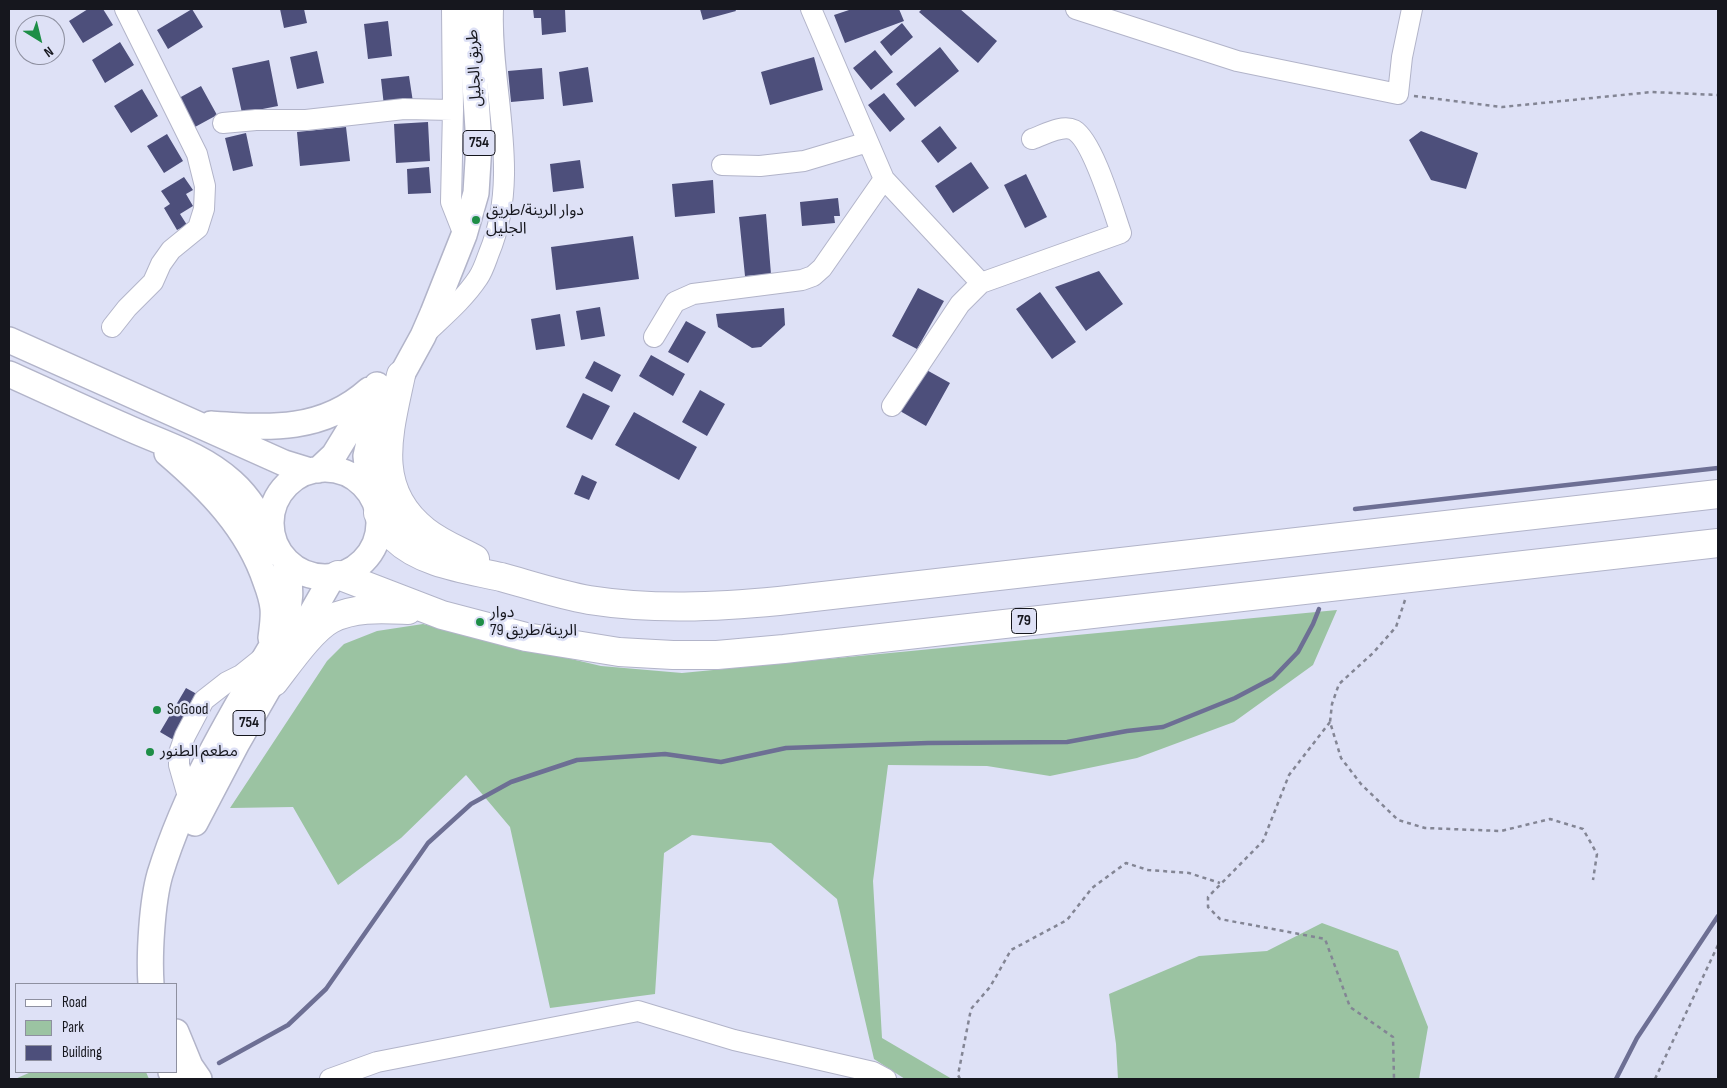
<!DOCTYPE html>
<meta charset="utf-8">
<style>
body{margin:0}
#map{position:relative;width:1727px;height:1088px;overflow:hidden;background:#dee1f6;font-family:"Sofia Sans Condensed",sans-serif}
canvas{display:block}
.frame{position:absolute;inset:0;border:10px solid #16171e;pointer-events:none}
.legend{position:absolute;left:15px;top:983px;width:162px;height:90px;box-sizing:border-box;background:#dee1f6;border:1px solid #8e90a0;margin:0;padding:6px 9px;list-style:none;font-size:15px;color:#16171e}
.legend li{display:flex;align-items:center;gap:10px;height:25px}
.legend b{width:25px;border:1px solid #8e90a0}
.north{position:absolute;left:15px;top:15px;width:50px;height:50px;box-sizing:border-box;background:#dee1f6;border:1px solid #8e90a0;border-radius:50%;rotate:144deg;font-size:14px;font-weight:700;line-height:20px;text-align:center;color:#16171e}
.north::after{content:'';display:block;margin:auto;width:18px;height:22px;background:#1e8e47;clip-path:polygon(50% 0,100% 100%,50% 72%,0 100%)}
</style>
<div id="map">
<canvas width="1727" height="1088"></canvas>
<div class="frame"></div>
<ul class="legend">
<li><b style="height:6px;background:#fff"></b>Road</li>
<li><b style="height:14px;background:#9bc3a2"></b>Park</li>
<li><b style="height:14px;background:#4d4f7b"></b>Building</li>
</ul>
<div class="north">N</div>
</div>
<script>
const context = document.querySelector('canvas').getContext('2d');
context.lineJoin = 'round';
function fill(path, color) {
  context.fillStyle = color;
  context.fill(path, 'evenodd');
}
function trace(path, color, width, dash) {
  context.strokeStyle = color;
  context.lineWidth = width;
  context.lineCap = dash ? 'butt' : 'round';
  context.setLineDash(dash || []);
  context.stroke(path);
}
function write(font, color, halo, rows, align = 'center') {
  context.font = font + ' "Sofia Sans Condensed","Noto Sans Arabic",sans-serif';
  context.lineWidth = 5;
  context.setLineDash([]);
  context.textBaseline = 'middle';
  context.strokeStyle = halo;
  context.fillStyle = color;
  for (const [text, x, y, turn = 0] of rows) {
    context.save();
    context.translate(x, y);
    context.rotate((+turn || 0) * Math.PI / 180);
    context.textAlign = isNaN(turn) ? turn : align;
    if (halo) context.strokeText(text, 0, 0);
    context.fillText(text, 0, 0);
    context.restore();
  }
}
fill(new Path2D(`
 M1337,610L1313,665L1234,722L1137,758L1050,776L987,766L888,765L873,881L882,1038L952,1079H905L874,1059L837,899L771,843L692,835L664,853L655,994L550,1008L510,827L466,775L401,838L338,885L293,807L230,808L327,661L344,644L377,631L423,624L601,666L682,673Z
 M1322,923L1398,951L1428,1027L1419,1079H1118L1116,1044L1109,994L1199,956L1267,951Z
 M31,1072H146L149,1079H15Z`), '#9bc3a2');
trace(new Path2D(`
 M1355,509L1718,468
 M219,1063L288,1025L326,989L428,843L471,804L511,782L577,760L665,754L721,762L786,748L928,743L1067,742L1127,731L1163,727L1235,698L1273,678L1298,652L1313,624L1319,609
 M1616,1079L1637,1038L1718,916`), '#6d6f94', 4.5);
fill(new Path2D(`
 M88,9H103L113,25L83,43L69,21Z
 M192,9L203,27L168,49L157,30Z
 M280,9H304L307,23L284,28Z
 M533,9H565L566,32L542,35L541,18H534Z
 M700,9H735L736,11L703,20Z
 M852,9H899L904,21L845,43L834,15Z
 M922,9H960L997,41L978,63L919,12Z
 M388,21L392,56L368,59L364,24Z
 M902,23L913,37L891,56L880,42Z
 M120,42L134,65L105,83L92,60Z
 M940,47L959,71L915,107L896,84Z
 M875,50L893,72L871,90L853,68Z
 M317,51L324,83L297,89L290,57Z
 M814,57L823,90L770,105L761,72Z
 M269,60L278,106L242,113L232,68Z
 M588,67L593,102L563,106L559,72Z
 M542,68L544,99L511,102L508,71Z
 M409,76L413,102L384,106L381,79Z
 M201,86L217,115L195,127L179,98Z
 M142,89L158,116L131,133L114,106Z
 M884,93L905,119L890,132L868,105Z
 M428,122L430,161L396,163L394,124Z
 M940,126L957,148L938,163L921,141Z
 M346,127L350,161L300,166L297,132Z
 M1421,131L1478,153L1466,189L1431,180L1409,140Z
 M246,133L253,166L233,171L225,138Z
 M167,134L183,161L164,173L147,146Z
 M580,160L584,188L553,192L550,164Z
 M971,162L989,188L953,213L935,186Z
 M429,167L431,193L408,194L407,169Z
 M1026,174L1047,217L1025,228L1004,185Z
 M184,177L193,190L186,194L193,206L180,214L187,225L177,230L164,208L170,204L161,191Z
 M713,180L715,213L675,217L672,184Z
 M838,198L840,216H834L835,223L802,226L800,202Z
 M766,214L771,274L745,276L739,217Z
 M633,236L639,279L556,290L551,247Z
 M1099,271L1123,304L1086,331L1055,287Z
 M918,288L944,301L917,349L892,336Z
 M1040,292L1076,342L1052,359L1016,309Z
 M600,307L605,336L581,340L576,311Z
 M784,308L785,325L761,347L752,348L718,327L716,314Z
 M560,314L565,346L536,350L531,319Z
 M686,321L706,332L688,363L668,352Z
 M651,355L685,374L673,396L639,376Z
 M594,361L621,375L612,392L585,378Z
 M923,368L950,383L926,426L900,411Z
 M700,390L725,404L707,436L682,422Z
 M583,393L610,406L592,440L566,427Z
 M634,412L697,447L679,480L615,445Z
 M582,475L597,482L589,500L574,494Z
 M186,688L204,698L177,742L160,732Z`), '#4d4f7b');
const minor = new Path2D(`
 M452,9L453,110L451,202L464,235
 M811,9L884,179L981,283
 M1076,9L1237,61L1398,94L1402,57L1412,9
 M223,123L256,120H306L404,109L453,110
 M722,165L760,166L804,161L868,142
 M112,327L127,308L153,282L161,264L171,250L198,228L204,209L205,186L197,154L125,9
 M426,333C445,315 464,299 478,278C483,271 486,261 489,253C522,174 490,90 493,9
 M654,337L675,302L693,294L802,280L813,276L822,268L884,179
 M892,406L960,304L981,283L1121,233C1113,210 1093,141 1074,130C1062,124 1044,135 1032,139
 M189,800L179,765V753L185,736L204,700L227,682L241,675L261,659
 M330,1079L377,1062L638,1011L734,1040L873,1072L886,1079`);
const major = new Path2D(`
 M9,340L284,463L310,471
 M9,374C47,391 85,409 124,426C161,443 201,454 232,482C250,498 260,517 271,538
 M211,424C270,428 322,432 369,390
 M167,453C209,489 248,528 266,582C269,590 272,599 273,608C274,618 272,629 271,638
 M271 523a54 54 0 1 1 108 0a54 54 0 1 1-108 0Z
 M318,470L334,455L377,385
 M370,493L366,456L372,429L423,336L433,313L464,235L476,193L479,144L472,39L473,9
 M195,823L237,743L333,576
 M151,984C149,955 152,902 160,874C187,787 234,710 280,632C292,603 292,590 285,560
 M176,1032L190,1066L199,1079
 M171,1072L175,1079`);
const highway = new Path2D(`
 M401,375C389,432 371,489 425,531C440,543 458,550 475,559
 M378,513C383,521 388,531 395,538C422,564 466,569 501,577C530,585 560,595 589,600C653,610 716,607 779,601L1718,494
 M338,575L442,615L526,637L619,652L673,655H717L784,649L1718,543
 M274,682C288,664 312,629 331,619C355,607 382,609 408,610`);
trace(minor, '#b2b4c9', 22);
trace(major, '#b2b4c9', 28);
trace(highway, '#b2b4c9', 30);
trace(new Path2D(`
 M1414,96L1502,107L1652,92L1718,95
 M1405,600L1396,627L1373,653L1339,684L1332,704L1330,722L1341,758L1361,784L1398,820L1425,828L1501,831L1550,819L1583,829L1597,854L1593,880
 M1330,722L1289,775L1263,841L1208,897V907L1220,919L1325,939L1350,1007L1393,1037L1394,1079
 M960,1079L958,1075L971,1009L990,987L1011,950L1067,920L1092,888L1126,863L1148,870L1189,873L1220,883
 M1655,1079L1718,945`), '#838594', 2.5, [4, 4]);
trace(minor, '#fff', 20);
trace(major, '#fff', 25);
trace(highway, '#fff', 28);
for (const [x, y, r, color] of [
 [476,220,5,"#1e8e47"],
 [480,622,5,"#1e8e47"],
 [157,710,5,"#1e8e47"],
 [150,752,5,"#1e8e47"]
]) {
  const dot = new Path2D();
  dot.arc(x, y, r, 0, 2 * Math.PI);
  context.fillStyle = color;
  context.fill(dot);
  trace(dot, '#dee1f6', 2);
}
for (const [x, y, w] of [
 [479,143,32],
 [1024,621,25],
 [249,723,32]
]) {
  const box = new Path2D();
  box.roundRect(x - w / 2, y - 12.5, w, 25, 4);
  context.fillStyle = '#dee1f6';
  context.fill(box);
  trace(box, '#16171e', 1);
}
write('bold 15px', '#16171e', null, [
 ["754",479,143],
 ["79",1024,621],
 ["754",249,723]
]);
write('16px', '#16171e', '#dee1f6', [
 ["طريق الجليل",475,68,-93]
]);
write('16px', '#16171e', '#dee1f6', [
 ["دوار الرينة/طريق",486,211],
 ["الجليل",486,229],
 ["دوار",490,613],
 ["الرينة/طريق 79",490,631],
 ["SoGood",167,710],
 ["مطعم الطنور",160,752]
], 'left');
</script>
